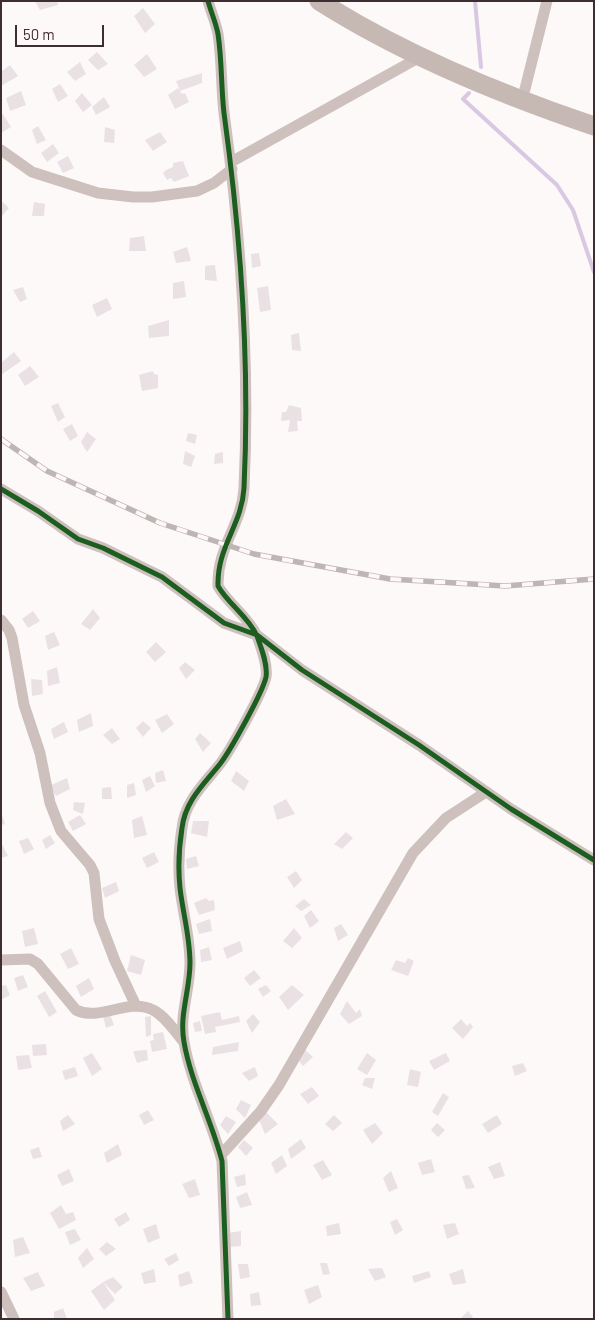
<!DOCTYPE html>
<style>
body{margin:0}
#map{position:relative;width:595px;height:1320px;overflow:hidden;background:#fdf9f9;font-family:Barlow,sans-serif}
canvas{display:block}
.frame{position:absolute;inset:0;border:2px solid #3d2e31;pointer-events:none}
.scale{position:absolute;left:15px;top:25px;width:89px;height:22px;box-sizing:border-box;border:2px solid #3d2e31;border-top:0;padding-left:6px;font-size:15px;line-height:18px;white-space:nowrap;color:#3d2e31;-webkit-text-stroke:4px #fff7f8;paint-order:stroke}
</style>
<div id="map">
<canvas width="595" height="1320"></canvas>
<div class="frame"></div>
<div class="scale">50 m</div>
</div>
<script>
const context = document.querySelector('canvas').getContext('2d');
context.lineJoin = 'round';
function trace(path, color, width, dash) {
  context.strokeStyle = color;
  context.lineWidth = width;
  context.lineCap = dash ? 'butt' : 'round';
  context.setLineDash(dash || []);
  context.stroke(path);
}
function fill(path, color) {
  context.fillStyle = color;
  context.fill(path, 'evenodd');
}
trace(new Path2D(`
 M475,1L481,67
 M469,93L463,99L557,185L573,210L594,272`), '#d8c8e1', 4);
fill(new Path2D(`
 M35,1H57L58,5L40,10Z
 M143,8L155,24L145,33L134,16Z
 M97,52L108,64L98,70L88,60Z
 M147,54L157,69L144,77L134,65Z
 M80,62L86,74L75,81L67,72Z
 M10,65L18,76L1,86V72Z
 M202,73V83L180,91L176,81Z
 M60,84L68,96L58,102L52,89Z
 M178,88L182,94L185,93L189,102L175,109L168,95Z
 M21,91L26,105L10,111L6,98Z
 M82,93L92,105L83,112L75,101Z
 M104,97L110,107L96,115L92,107Z
 M3,114L11,127L1,133V116Z
 M38,126L46,140L37,144L32,130Z
 M105,127L115,130L114,143L104,142Z
 M160,132L167,142L153,151L145,140Z
 M53,144L59,153L47,162L41,153Z
 M68,156L74,168L63,173L57,162Z
 M183,161L189,176L174,182L171,178L167,180L163,173L166,170L173,167V163Z
 M3,202L9,208L1,217V204Z
 M34,202L45,204L44,216H32Z
 M144,236L146,251H129L130,238Z
 M187,247L191,261L176,263L173,252Z
 M259,253L261,266L252,268L251,254Z
 M215,265L217,281L205,280V266Z
 M184,281L186,297L173,299V283Z
 M268,286L271,310L260,312L257,288Z
 M23,287L27,299L20,302L13,290Z
 M107,298L112,309L97,317L92,305Z
 M169,320V336L149,338L148,326Z
 M299,333L301,351L292,350L291,335Z
 M14,352L21,361L1,375V363Z
 M30,366L39,377L25,386L18,375Z
 M153,371L154,374L158,375V388L142,391L139,375Z
 M58,403L65,417L58,422L51,406Z
 M289,405L301,408L302,421H297L298,431L288,432L290,420L281,421L282,412H286Z
 M72,424L78,436L70,441L63,429Z
 M87,432L96,439L87,452L81,442Z
 M188,433L197,435L195,444L186,441Z
 M185,451L195,456L191,467L183,464Z
 M223,452V463L214,464L215,454Z
 M93,609L100,618L90,630L81,624Z
 M33,611L40,621L28,628L22,619Z
 M54,632L60,645L48,650L45,636Z
 M156,642L166,652L155,662L146,652Z
 M185,662L195,670L186,679L179,668Z
 M57,667L60,683L48,686L47,671Z
 M31,679L42,680L43,694L32,696Z
 M91,713L93,726L79,732L77,720Z
 M167,714L174,724L162,733L155,720Z
 M143,721L151,728L143,737L136,728Z
 M64,722L68,732L54,739L51,729Z
 M112,728L120,739L112,744L103,735Z
 M200,733L211,743L203,752L195,739Z
 M163,770L166,781L156,783L155,773Z
 M236,771L249,781L244,791L231,781Z
 M150,776L155,786L146,792L142,780Z
 M67,778L70,789L56,796L49,786Z
 M134,783L136,795L127,798V785Z
 M111,787L112,799H102V788Z
 M286,799L295,814L277,820L273,806Z
 M74,802L85,803L83,814L73,810Z
 M1,812L5,824L1,825Z
 M80,815L86,824L73,831L68,822Z
 M142,816L147,835L134,838L132,820Z
 M193,821H209L207,837L191,833Z
 M346,832L353,838L342,849L334,844Z
 M50,835L55,843L46,849L42,840Z
 M28,838L34,849L24,854L19,841Z
 M1,842L8,856L1,858Z
 M154,852L159,862L147,868L142,858Z
 M196,856L199,866L187,869L186,859Z
 M296,871L302,880L294,888L287,877Z
 M116,882L119,891L105,898L102,888Z
 M206,898L209,901L214,900L215,910L199,915L194,903Z
 M304,899L311,905L301,911L295,906Z
 M311,910L319,921L310,928L304,916Z
 M210,919L212,931L199,934L196,924Z
 M341,924L348,935L338,941L334,928Z
 M34,928L38,944L25,947L22,931Z
 M294,928L302,938L292,948L283,941Z
 M240,941L243,951L227,959L223,948Z
 M209,947L212,960L201,962L200,950Z
 M71,948L79,964L68,969L60,954Z
 M131,955L145,960L141,975L127,971Z
 M408,958L414,961L408,976L391,970L396,960L405,963Z
 M254,970L261,978L250,986L244,978Z
 M23,975L28,987L18,991L14,978Z
 M89,978L94,989L81,997L76,986Z
 M6,985L10,995L1,1000V986Z
 M266,985L271,991L263,997L258,989Z
 M292,985L304,995L288,1010L279,997Z
 M45,991L57,1012L49,1017L37,996Z
 M347,1001L356,1013L360,1009L362,1016L349,1024L340,1014Z
 M220,1012L222,1020L239,1016L240,1022L215,1027L216,1032L205,1034L201,1016Z
 M110,1014L114,1025L106,1028L103,1016Z
 M253,1014L260,1022L252,1033L246,1021Z
 M151,1016V1035L146,1037L145,1017Z
 M461,1019L467,1026L470,1023L473,1027L463,1039L452,1028Z
 M200,1021L202,1031L195,1032L193,1023Z
 M163,1032L167,1049L152,1052L150,1041L154,1040L153,1034Z
 M239,1042L238,1051L212,1055L213,1047Z
 M46,1044L47,1055L33,1056L32,1045Z
 M303,1048L313,1057L303,1066L296,1057Z
 M147,1050L148,1060L137,1063L133,1051Z
 M92,1053L102,1069L92,1076L83,1058Z
 M367,1053L376,1060L367,1075L357,1069Z
 M446,1053L450,1061L434,1070L429,1061Z
 M29,1055L32,1068L18,1070L16,1056Z
 M523,1063L527,1071L515,1076L512,1066Z
 M75,1067L78,1076L65,1080L62,1071Z
 M255,1067L258,1076L249,1081L242,1073Z
 M410,1069L421,1072L418,1087L407,1085Z
 M365,1078H375L372,1089L362,1085Z
 M312,1087L319,1096L308,1104L300,1094Z
 M443,1093L449,1097L438,1116L432,1112Z
 M241,1100L251,1105L245,1118L236,1109Z
 M148,1110L154,1120L144,1125L139,1115Z
 M266,1112L278,1124L265,1134L259,1120Z
 M68,1115L75,1124L63,1131L60,1121Z
 M334,1115L342,1123L333,1131L325,1124Z
 M497,1115L502,1124L488,1133L482,1124Z
 M226,1116L236,1122L228,1134L220,1125Z
 M375,1123L383,1133L372,1144L363,1130Z
 M437,1123L445,1130L438,1137L431,1130Z
 M301,1139L306,1148L291,1159L288,1149Z
 M244,1140L253,1148L246,1156L238,1147Z
 M118,1144L122,1155L107,1163L104,1153Z
 M39,1147L42,1157L33,1159L30,1150Z
 M282,1155L287,1166L276,1174L271,1163Z
 M431,1159L435,1172L422,1175L418,1163Z
 M323,1160L332,1175L322,1180L313,1165Z
 M500,1162L505,1176L494,1179L488,1167Z
 M69,1169L74,1181L62,1186L57,1175Z
 M391,1171L398,1188L389,1192L383,1178Z
 M245,1174L246,1185L237,1187L234,1177Z
 M469,1175L475,1188L466,1189L462,1176Z
 M195,1179L200,1195L189,1198L182,1184Z
 M247,1192L252,1205L240,1208L236,1197Z
 M61,1205L66,1214L73,1212L76,1220L59,1229L50,1213Z
 M126,1212L130,1220L119,1227L114,1219Z
 M397,1219L403,1230L395,1235L390,1222Z
 M339,1223L341,1234L327,1236L326,1226Z
 M455,1223L459,1234L447,1239L443,1225Z
 M156,1224L160,1238L148,1243L143,1229Z
 M75,1229L81,1240L70,1245L65,1232Z
 M241,1231V1246L229,1247L228,1233Z
 M23,1237L30,1253L15,1257L13,1240Z
 M107,1242L116,1249L106,1256L99,1249Z
 M87,1248L94,1259L83,1268L78,1258Z
 M176,1253L179,1260L169,1266L164,1259Z
 M320,1263H327L330,1274L323,1275Z
 M238,1264H248L250,1277L240,1279Z
 M382,1268L386,1277L375,1281L368,1269Z
 M154,1269L156,1282L144,1284L141,1273Z
 M463,1269L466,1283L453,1285L449,1274Z
 M189,1271L193,1283L180,1287L178,1275Z
 M429,1271L431,1277L414,1283L412,1276Z
 M38,1272L45,1286L31,1291L23,1278Z
 M113,1277L123,1287L115,1294L103,1282Z
 M103,1282L115,1300L104,1310L91,1291Z
 M318,1285L322,1297L309,1304L304,1290Z
 M259,1292L261,1305L251,1306L250,1294Z
 M63,1308L67,1319H54V1312Z
 M468,1311L473,1317L471,1319H460Z`), '#eae1e5');
trace(new Path2D(`
 M208,1C211,12 216,23 218,34C222,60 221,87 224,113C241,237 250,363 244,488C242,525 217,546 218,586C228,604 248,616 257,636C261,647 268,665 266,677C263,692 230,751 220,764C204,784 185,801 182,828C179,847 178,869 180,888C183,914 190,937 190,963C190,990 179,1015 184,1042C191,1083 212,1121 222,1161L228,1319
 M522,101L547,1
 M1,150L32,172L98,193L133,197H152L197,191L214,183L232,169
 M231,162L420,57
 M1,489L38,511L78,539L103,548L162,577L224,623L257,635L302,670L419,745L511,809L594,860
 M1,620L9,630L12,638L24,705L40,753L50,803L61,831L90,865L94,873L99,919L115,961L136,1006
 M1,960L30,959L38,964L76,1010C100,1022 129,997 153,1010C165,1016 174,1030 183,1041
 M221,1155L261,1111L279,1085L413,853L446,818L486,792
 M1,1292L14,1319`), '#cdc0bd', 11);
trace(new Path2D(`
 M319,1C404,55 499,94 594,126`), '#c6b8b3', 19);
const rail = new Path2D(`
 M1,439L47,471L160,523L254,554L390,579L505,586L594,579`);
trace(rail, '#beb6b4', 5.5);
trace(rail, '#fff7f8', 4, [11]);
trace(new Path2D(`
 M208,1C211,12 216,23 218,34C222,60 221,87 224,113C241,237 250,363 244,488C242,525 217,546 218,586C228,604 248,616 257,636C261,647 268,665 266,677C263,692 230,751 220,764C204,784 185,801 182,828C179,847 178,869 180,888C183,914 190,937 190,963C190,990 179,1015 184,1042C191,1083 212,1121 222,1161L228,1319
 M1,489L38,511L78,539L103,548L162,577L224,623L257,635L302,670L419,745L511,809L594,860`), '#1b5e20', 5);
</script>
